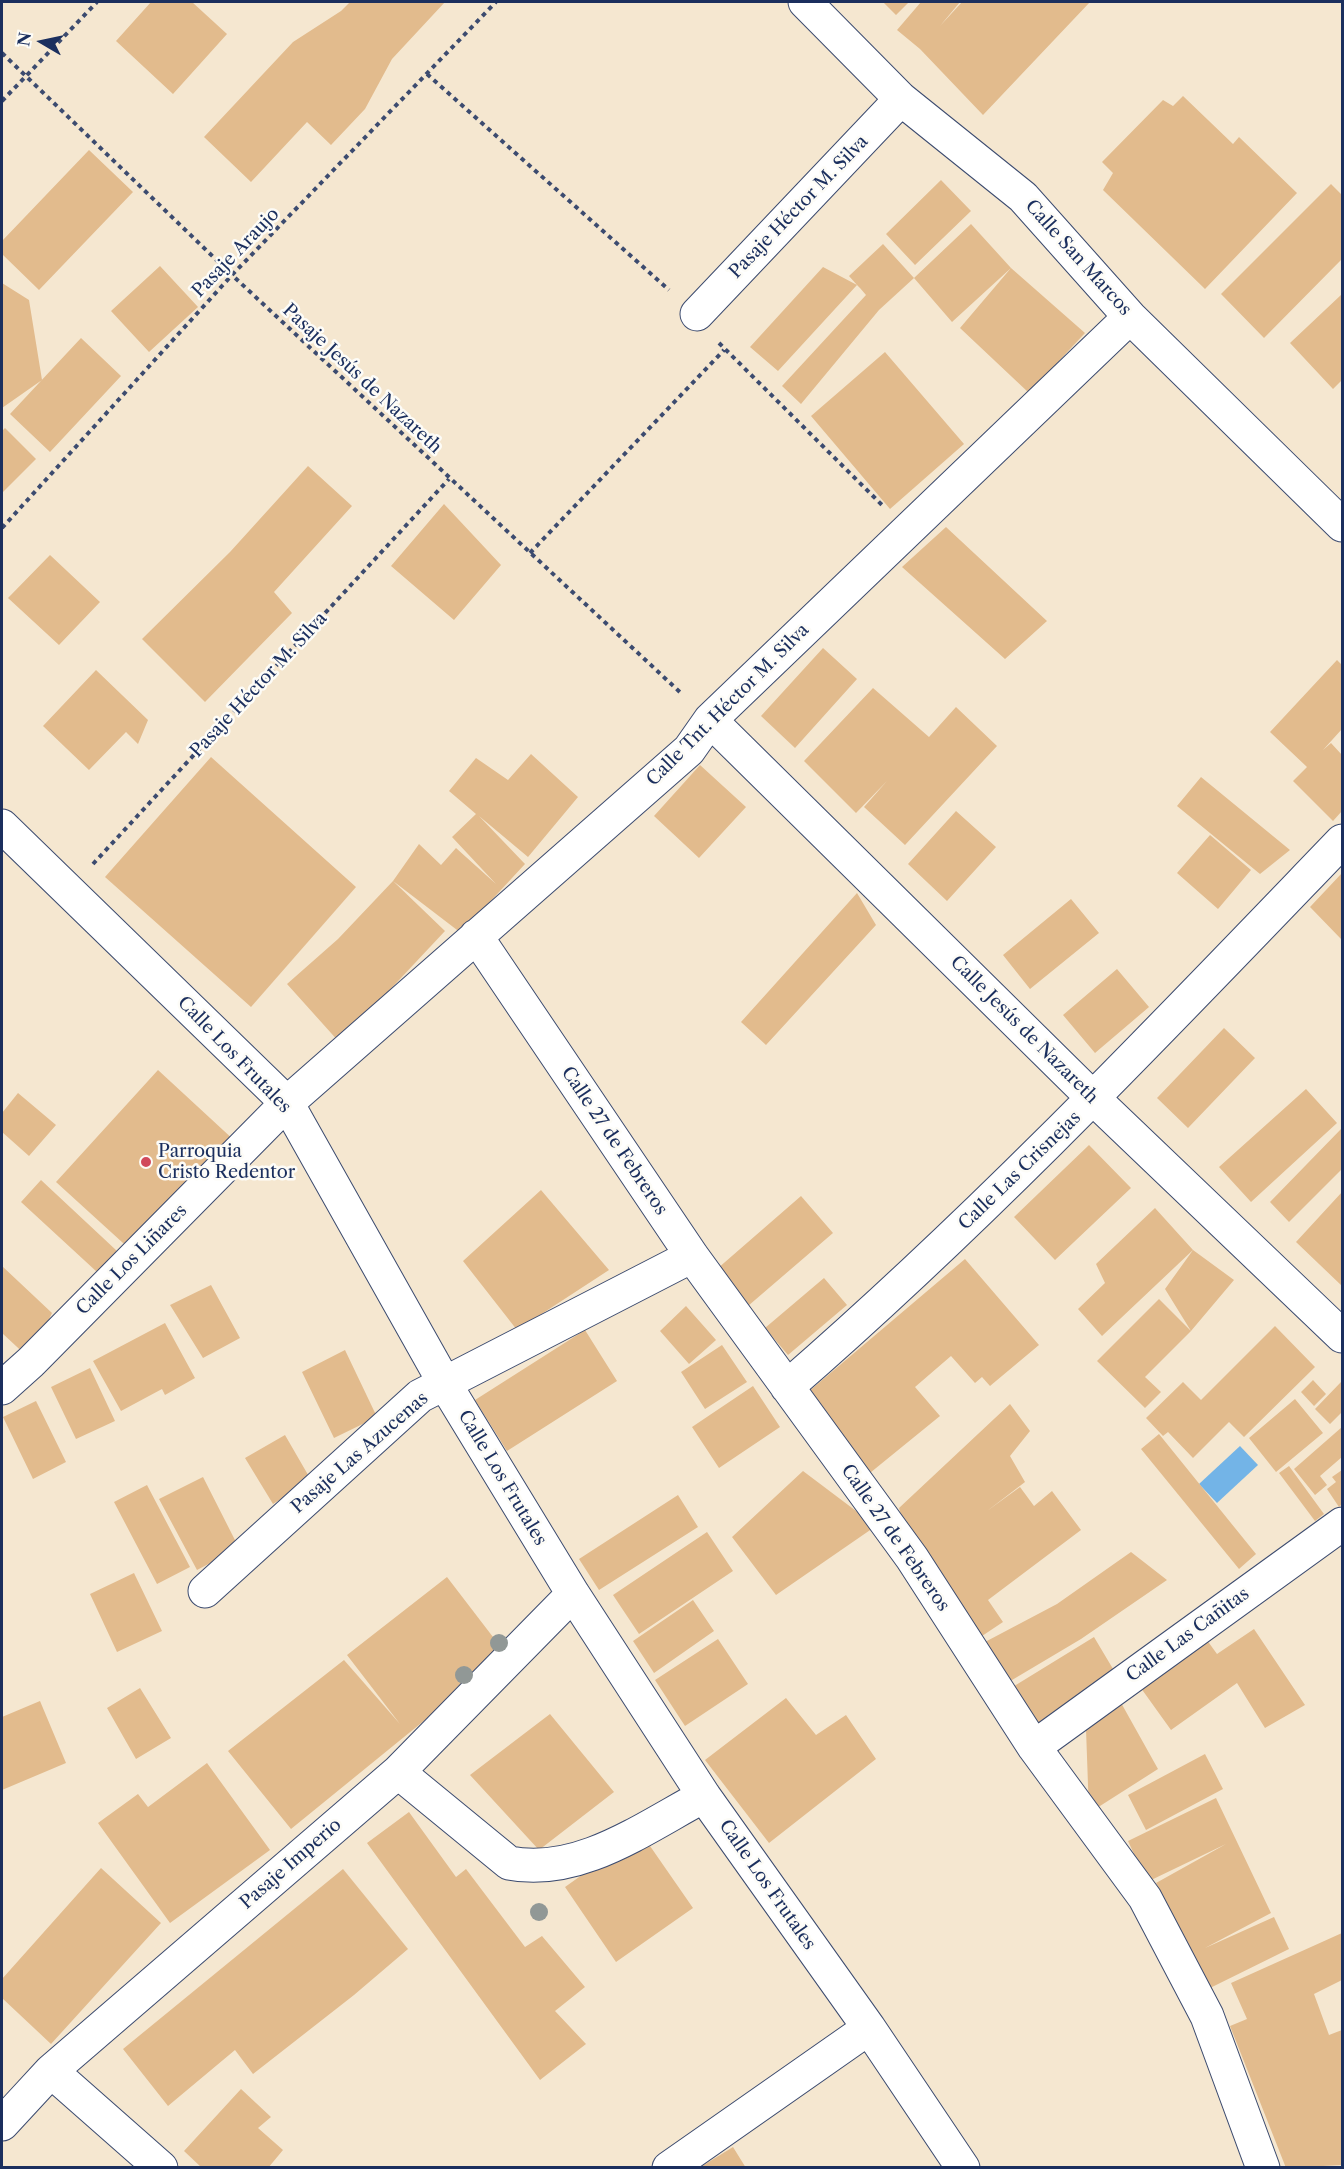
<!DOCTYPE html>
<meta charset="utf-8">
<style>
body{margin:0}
#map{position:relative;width:1344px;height:2169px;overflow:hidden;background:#f5e7d0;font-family:"Libre Caslon Text",serif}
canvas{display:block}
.frame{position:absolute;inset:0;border:3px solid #1b2f5e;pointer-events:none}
.north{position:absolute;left:12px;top:12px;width:60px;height:60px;-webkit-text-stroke:4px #fdfcf7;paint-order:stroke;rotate:279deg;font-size:16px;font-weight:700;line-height:24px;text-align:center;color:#1b2f5e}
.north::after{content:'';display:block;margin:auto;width:21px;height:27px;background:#1b2f5e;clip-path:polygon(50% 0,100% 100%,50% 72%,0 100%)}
</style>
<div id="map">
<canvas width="1344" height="2169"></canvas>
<div class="frame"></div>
<div class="north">N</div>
</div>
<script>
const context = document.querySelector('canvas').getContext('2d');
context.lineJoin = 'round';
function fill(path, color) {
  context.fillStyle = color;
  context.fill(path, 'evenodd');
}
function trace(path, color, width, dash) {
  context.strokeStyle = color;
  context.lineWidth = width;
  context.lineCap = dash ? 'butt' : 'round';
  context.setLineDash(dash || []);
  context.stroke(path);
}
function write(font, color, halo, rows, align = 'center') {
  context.font = font + ' "Libre Caslon Text",serif';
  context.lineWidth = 5;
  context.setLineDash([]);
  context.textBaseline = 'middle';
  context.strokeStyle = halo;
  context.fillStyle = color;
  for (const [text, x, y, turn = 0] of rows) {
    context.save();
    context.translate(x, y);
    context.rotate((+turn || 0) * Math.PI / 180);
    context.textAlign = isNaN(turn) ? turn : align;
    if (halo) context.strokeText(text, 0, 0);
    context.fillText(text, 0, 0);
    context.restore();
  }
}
fill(new Path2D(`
 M1240,1446L1258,1465L1217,1503L1199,1484Z`), '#73b4e7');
fill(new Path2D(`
 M151,2H192L227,34L173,94L116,41Z
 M350,2H445L392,59L365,109L331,145L307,122L251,182L204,137L293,42L341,11Z
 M883,2H909L896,15Z
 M921,2H960L940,26L962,2H1090L983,115L920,49L897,30Z
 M1183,96L1233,144L1239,137L1297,193L1205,289L1103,190L1113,173L1102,162L1163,100L1173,106Z
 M89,150L133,192L39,290L2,254V241Z
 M941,180L971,211L915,265L886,234Z
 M1331,184L1342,195V259L1264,338L1221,294Z
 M971,224L1011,268L1085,333L1029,393L960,328L1011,268L952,322L914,278Z
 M883,244L914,278L879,310L801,404L782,386L866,295L860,288L857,285L778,371L750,347L823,267L857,285L849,276Z
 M160,266L198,307L149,352L111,311Z
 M2,283L29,300L42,380L2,408Z
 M1342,294V380L1333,389L1290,343Z
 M81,338L121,376L50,452L10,414Z
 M885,352L964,444L890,509L811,416Z
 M5,428L36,459L2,493V431Z
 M308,466L352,506L274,592L292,613L205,702L142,639L230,552Z
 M444,504L501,565L454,620L391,566Z
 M946,527L1047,621L1005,659L902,567Z
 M50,555L100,602L59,645L8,598Z
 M823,648L857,679L795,748L761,716Z
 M1337,660L1342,665V729L1323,750L1331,743L1342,755V811L1333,821L1293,781L1307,767L1270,732Z
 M96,670L148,720L138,744L126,732L89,770L43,726Z
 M873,688L929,737L956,707L997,746L905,845L864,807L887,781L856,813L804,761Z
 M531,754L578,797L528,857L479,816L525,864L461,933L393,881L445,931L340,1043L287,984L338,939L393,881L419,844L441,865L456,848L496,884L452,837L476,814L449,791L476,758L508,780Z
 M211,757L356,887L251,1007L105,877Z
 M700,765L746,807L699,858L654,816Z
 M1201,777L1290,850L1260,874L1177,806Z
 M956,811L996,847L947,901L908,864Z
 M1210,835L1251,870L1218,909L1177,873Z
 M1342,873V940L1310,907Z
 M857,893L876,925L766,1045L741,1022Z
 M1071,899L1099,933L1030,989L1003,955Z
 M1117,969L1149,1007L1095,1053L1063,1015Z
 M1224,1028L1255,1058L1188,1128L1157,1098Z
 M158,1070L236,1142L134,1253L56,1182Z
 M1306,1089L1337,1123L1251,1202L1219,1167Z
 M18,1093L56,1125L29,1156L2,1132V1113Z
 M1342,1128V1169L1289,1222L1270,1202Z
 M1089,1145L1131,1188L1055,1260L1014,1217Z
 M41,1180L117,1251L97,1272L21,1202Z
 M541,1190L609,1270L517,1330L463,1261Z
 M1342,1192V1286L1296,1242Z
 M801,1196L833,1233L748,1306L717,1269Z
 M1155,1208L1193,1250L1102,1336L1078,1309L1105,1283L1096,1264Z
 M1193,1250L1234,1280L1191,1331L1165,1289Z
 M965,1259L1039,1345L990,1386L982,1377L975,1383L951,1356L915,1387L940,1416L865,1477L801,1398Z
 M2,1266L52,1313L30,1359L2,1333Z
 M824,1278L847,1305L788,1355L765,1328Z
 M211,1285L240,1338L203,1358L170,1305Z
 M1159,1299L1191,1331L1145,1377L1161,1392L1145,1408L1097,1361Z
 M686,1306L716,1340L689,1364L660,1331Z
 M165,1323L195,1378L165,1395L162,1389L121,1411L93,1361Z
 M1275,1326L1315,1367L1244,1437L1229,1422L1193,1458L1168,1432L1163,1436L1146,1418L1183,1382L1201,1400Z
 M585,1330L617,1381L507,1451L475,1400Z
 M722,1345L747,1382L705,1409L681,1372Z
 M345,1350L377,1417L334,1438L302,1372Z
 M90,1368L115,1421L76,1439L51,1387Z
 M1313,1380L1326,1394L1314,1406L1301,1392Z
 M1341,1382L1342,1412L1330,1424L1315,1409Z
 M753,1386L780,1427L719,1468L692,1427Z
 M1295,1399L1323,1433L1276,1472L1249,1438Z
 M36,1401L66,1462L33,1479L3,1417Z
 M1010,1404L1030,1431L1010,1456L1025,1482L987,1511L1020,1487L1034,1506L1052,1491L1081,1530L988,1600L1003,1622L979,1638L907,1537L899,1508Z
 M1342,1427V1457L1320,1476L1327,1485L1315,1495L1294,1469Z
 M1159,1434L1256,1554L1239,1569L1141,1449Z
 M285,1435L311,1480L273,1504L245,1458Z
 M1289,1466L1324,1514L1315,1521L1279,1473Z
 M1342,1470V1504L1339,1507L1327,1489L1336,1482L1332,1477Z
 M803,1471L876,1526L776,1595L732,1537Z
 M203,1477L239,1548L197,1570L159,1499Z
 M147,1485L190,1567L157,1584L114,1502Z
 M678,1495L698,1527L599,1590L579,1559Z
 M707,1532L733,1571L639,1634L613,1595Z
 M1131,1552L1167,1580L1081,1639L1007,1683L985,1642L1057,1604Z
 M134,1573L162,1631L117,1652L90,1594Z
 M447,1577L506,1654L291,1829L228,1751L344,1660L400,1724L347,1655Z
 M693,1600L714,1631L654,1673L633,1641Z
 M1254,1629L1305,1705L1265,1728L1237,1683L1171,1730L1138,1684L1204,1636L1217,1654Z
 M1094,1637L1119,1679L1036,1729L1011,1688Z
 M718,1639L748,1684L685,1726L655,1680Z
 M140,1688L171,1738L136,1759L107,1708Z
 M786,1698L816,1735L846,1715L876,1759L769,1843L705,1760Z
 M40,1701L66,1763L2,1790V1717Z
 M1120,1701L1158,1769L1089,1813L1086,1729Z
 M550,1714L614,1792L539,1850L470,1775Z
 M1205,1754L1223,1789L1146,1830L1128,1795Z
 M207,1763L270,1850L170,1923L98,1823L138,1794L148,1807Z
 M1216,1798L1271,1913L1205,1948L1274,1917L1289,1949L1208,1989L1193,1954L1156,1883L1226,1844L1147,1882L1128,1841Z
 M409,1812L456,1877L466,1869L525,1947L542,1936L585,1987L555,2011L586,2044L540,2080L367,1843Z
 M641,1833L693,1908L616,1962L565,1887Z
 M101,1868L161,1923L51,2044L2,1998V1979Z
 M343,1869L408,1949L354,1995L253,2074L235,2050L168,2106L123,2049Z
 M1342,1933V1980L1314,1994L1329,2035L1342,2030V2165L1286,2168L1230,2026L1247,2019L1231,1983Z
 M241,2089L271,2117L258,2128L283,2150L268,2168H202L184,2151Z
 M733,2147L746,2168H699Z`), '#e2bb8d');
const minor = new Path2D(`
 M805,2L901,99L1023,197L1130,317L1342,525
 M697,314L901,99
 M710,720L1094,1099L1342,1336
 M2,826L287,1103L445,1384L573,1594L704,1796L869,2028L963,2168
 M476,936L692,1256L912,1558L1034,1747L1145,1898L1207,2016L1263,2168
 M787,1387C984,1216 1162,1028 1342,841
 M2,1388L31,1362L287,1103L689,750L710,720L1130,317
 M205,1591L420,1396L692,1256
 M1034,1747L1342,1524
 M398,1772L509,1863C579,1877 645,1827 704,1796
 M51,2071L161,2168
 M2,2124L51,2071L398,1772L573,1594
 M669,2168L869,2028`);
trace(minor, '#3c4b6f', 35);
trace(new Path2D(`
 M2,53L232,275L682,694
 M427,74L669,290
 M2,101L97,2
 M719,343L882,505
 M2,528L232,275L496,2
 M530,553L724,350
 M93,864L449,479`), '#3c4b6f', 4, [4.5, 4.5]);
trace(minor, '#fff', 33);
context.fillStyle = '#919896';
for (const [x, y] of [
 [499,1643],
 [464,1675],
 [539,1912]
]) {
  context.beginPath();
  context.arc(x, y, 9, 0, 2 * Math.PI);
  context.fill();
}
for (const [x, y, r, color] of [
 [146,1162,6,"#d1495b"]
]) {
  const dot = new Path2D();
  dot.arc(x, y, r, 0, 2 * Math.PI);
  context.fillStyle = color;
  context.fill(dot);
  trace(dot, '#fdfcf7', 2);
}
write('18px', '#1b2f5e', '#fdfcf7', [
 ["Pasaje Héctor M. Silva",799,207,-46],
 ["Pasaje Araujo",236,253,-46],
 ["Calle San Marcos",1078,258,48],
 ["Pasaje Jesús de Nazareth",362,379,43],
 ["Pasaje Héctor M. Silva",259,685,-47],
 ["Calle Tnt. Héctor M. Silva",728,705,-45],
 ["Calle Jesús de Nazareth",1024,1030,45],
 ["Calle Los Frutales",234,1055,46],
 ["Calle 27 de Febreros",614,1141,56],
 ["Calle Las Crisnejas",1020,1171,-44],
 ["Calle Los Liñares",132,1260,-45],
 ["Pasaje Las Azucenas",360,1453,-41],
 ["Calle Los Frutales",502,1478,59],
 ["Calle 27 de Febreros",895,1538,55],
 ["Calle Las Cañitas",1188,1635,-36],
 ["Pasaje Imperio",291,1864,-41],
 ["Calle Los Frutales",767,1885,55]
]);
write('18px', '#1b2f5e', '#fdfcf7', [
 ["Parroquia",158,1152],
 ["Cristo Redentor",158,1173]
], 'left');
</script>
